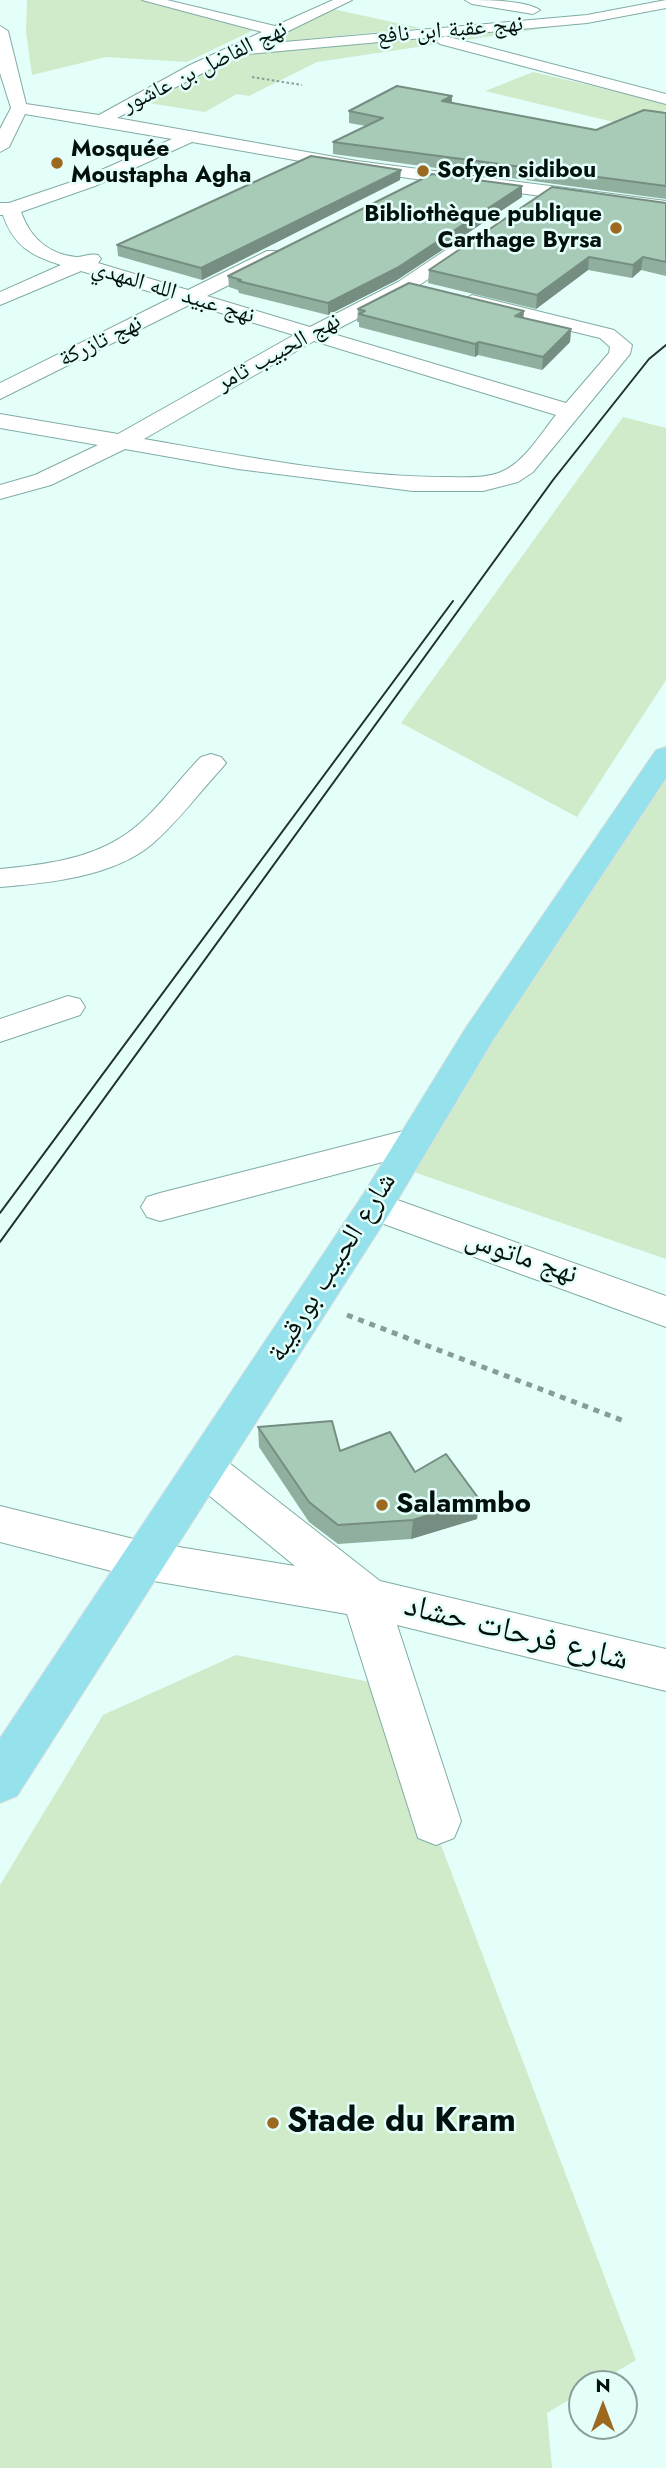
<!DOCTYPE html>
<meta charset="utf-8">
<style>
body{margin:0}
#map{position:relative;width:666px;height:2468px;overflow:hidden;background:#e4fefa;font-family:Jost,sans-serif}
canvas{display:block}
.north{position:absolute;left:568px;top:2370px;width:70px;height:70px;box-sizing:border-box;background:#e4fefa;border:2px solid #8a9f9c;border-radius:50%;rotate:0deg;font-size:19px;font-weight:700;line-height:28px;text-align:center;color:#02100e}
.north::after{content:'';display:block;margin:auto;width:24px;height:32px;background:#9d6820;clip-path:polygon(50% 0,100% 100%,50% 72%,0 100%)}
</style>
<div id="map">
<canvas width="666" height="2468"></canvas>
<div class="north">N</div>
</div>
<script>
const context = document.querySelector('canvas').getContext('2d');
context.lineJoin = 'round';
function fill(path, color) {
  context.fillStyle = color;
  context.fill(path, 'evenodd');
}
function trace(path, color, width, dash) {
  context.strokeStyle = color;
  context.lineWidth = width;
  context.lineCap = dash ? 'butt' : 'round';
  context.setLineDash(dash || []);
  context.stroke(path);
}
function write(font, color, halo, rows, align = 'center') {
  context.font = font + ' Jost,"Noto Naskh Arabic",sans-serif';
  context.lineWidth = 5;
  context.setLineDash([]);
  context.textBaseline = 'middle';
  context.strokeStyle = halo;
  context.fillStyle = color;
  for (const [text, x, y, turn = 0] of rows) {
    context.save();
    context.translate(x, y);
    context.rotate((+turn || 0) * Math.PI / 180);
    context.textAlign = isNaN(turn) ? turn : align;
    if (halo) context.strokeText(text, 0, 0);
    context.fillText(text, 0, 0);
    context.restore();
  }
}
fill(new Path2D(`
 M27,0H146L262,26L187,62L106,57L32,75L26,32Z
 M328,8L420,28L247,45Z
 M593,21L317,62L249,96L237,94L205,112L136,101L237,50Z
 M533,72L666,103V110L630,126L485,91Z
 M623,417L666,428V680L577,817L401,723Z
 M666,759V1259L402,1168Z
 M236,1655L380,1684L636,2360L596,2384H582V2392L547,2413L552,2468H0V1885L103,1715Z`), '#d0ebc9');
const minor = new Path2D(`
 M142,0H167L275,26L333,0H352L262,44L587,15L666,0V8L587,23L237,55L117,118L357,161L666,201V213L357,171L192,142L95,186L21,212C30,237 48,254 76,257C84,257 89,253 98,255L101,259L98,263L188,290L267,251H281L284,255L281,259L207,296L310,327L398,282L465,237H479L482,241L479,245L412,290L330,333L566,403L609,353L610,347L600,338L465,305L462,301L472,295L614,330L632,345L630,354L533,472L518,482L483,491H413L238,469L125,449L51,485L0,499V485L35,475L98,445L0,428V414L118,434L294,335L191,304L0,399V383L171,298L81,271L0,305V292L61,265C31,256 13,245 3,215H0V203H9L83,178L172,139L25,114L9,147L0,152V129L11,108L0,73V26L8,31L26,104L99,115L190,65L262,32ZM314,341L556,415C541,433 524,463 501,472C484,479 465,477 448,477C347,477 243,456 144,439Z
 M465,0C486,0 524,0 540,10L533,14L472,4Z
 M445,36L666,94V104L440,44L437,41Z
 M211,754L221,757L226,763L221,769C198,794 177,823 151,845C112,877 48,883 0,887V869C41,865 85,860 120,838C152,819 175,783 201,757Z
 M68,996L80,999L85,1007L80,1015L0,1042V1019Z
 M411,1129L424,1133L429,1142L424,1151L160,1221L147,1217L141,1207L147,1197L160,1193Z
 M375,1192L666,1296V1327L362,1216L356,1206L362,1196Z
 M204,1449L219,1455L380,1581L666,1649V1691L397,1625L461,1821L454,1838L436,1845L418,1838L347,1614L142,1579L0,1542V1506L142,1541L295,1566L189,1479L182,1467L189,1455Z`);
const major = new Path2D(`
 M666,747V778L493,1040L388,1216L17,1796L0,1803V1738L362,1196L467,1026L656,750Z`);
trace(minor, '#81aca5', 2);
trace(major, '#dcdedd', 2);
trace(new Path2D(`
 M252,77L302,85`), '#889d99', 2, [2.5, 2.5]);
trace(new Path2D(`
 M347,1315L624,1421`), '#889d99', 5, [6, 6]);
fill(minor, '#fff');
fill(major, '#95e2ec');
trace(new Path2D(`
 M0,1213L453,601
 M0,1242L553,480L649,359L666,345`), '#20302e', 2);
fill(new Path2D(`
 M452,96V103L596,130L666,113V199L333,154V142L366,126L349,123V111Z
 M400,180L202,280L118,256L117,245Z
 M522,197L397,280L328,315L239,293L238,290L229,287L228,276Z
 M666,203V276L641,270L632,278L588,270L536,309L428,283L429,270Z
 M358,309L524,318L571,329L570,342L542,370L478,355L475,357L359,327V322H357Z
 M258,1427L415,1472L479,1499L477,1519L411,1539L338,1544L309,1522L259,1447Z`), '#90af9e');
fill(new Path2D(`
 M452,96L451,108L442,101Z
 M401,170L400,180L202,280L201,268Z
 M522,186V197L397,280L328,315V303Z
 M589,257L588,270L536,309L537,295Z
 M643,257L641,270L632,278L633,265Z
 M524,311L523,323L515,316Z
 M571,329L570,342L542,370L543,357Z
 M479,342L478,355L475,357V344Z
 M479,1499L477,1519L411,1539L413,1520Z`), '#768e81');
const building = new Path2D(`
 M397,86L452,96L442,101L596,130L644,110L666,113V186L333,142L383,118L349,111Z
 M311,156L401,170L201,268L117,245Z
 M432,174L522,186L397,268L328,303L238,281L241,280L228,276Z
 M552,187L666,203V262L643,257L633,265L589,257L537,295L429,270Z
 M409,283L524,311L515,316L571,329L543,357L479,342L475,344L359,314L365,311L358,309Z
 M332,1421L340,1451L390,1432L415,1472L446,1454L479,1499L413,1520L338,1525L309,1502L258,1427Z`);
fill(building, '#a8cbb8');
trace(building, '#768e81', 2);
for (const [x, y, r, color] of [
 [57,163,7,"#9d6820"],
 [423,171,7,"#9d6820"],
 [616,228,7,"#9d6820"],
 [382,1505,7,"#9d6820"],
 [273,2123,7,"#9d6820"]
]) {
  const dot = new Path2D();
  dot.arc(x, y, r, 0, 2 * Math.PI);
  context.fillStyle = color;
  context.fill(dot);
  trace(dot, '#e4fefa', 2.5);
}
write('23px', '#02100e', '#e4fefa', [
 ["نهج عقبة ابن نافع",450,31,-5],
 ["نهج الفاضل بن عاشور",205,68,-26],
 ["نهج عبيد الله المهدي",173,293,17],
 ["نهج تازركة",101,342,-26],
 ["نهج الحبيب ثامر",279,353,-29]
]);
write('bold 23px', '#02100e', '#e4fefa', [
 ["Mosquée",71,150],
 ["Moustapha Agha",71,176],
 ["Sofyen sidibou",437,171],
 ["Bibliothèque publique",602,215,"right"],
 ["Carthage Byrsa",602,241,"right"]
], 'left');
write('28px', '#02100e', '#e4fefa', [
 ["نهج ماتوس",521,1258,19],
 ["شارع الحبيب بورقيبة",333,1268,-58]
]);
write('bold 28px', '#02100e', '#e4fefa', [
 ["Salammbo",396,1505]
], 'left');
write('33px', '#02100e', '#e4fefa', [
 ["شارع فرحات حشاد",516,1634,14]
]);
write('bold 33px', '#02100e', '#e4fefa', [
 ["Stade du Kram",287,2123]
], 'left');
</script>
